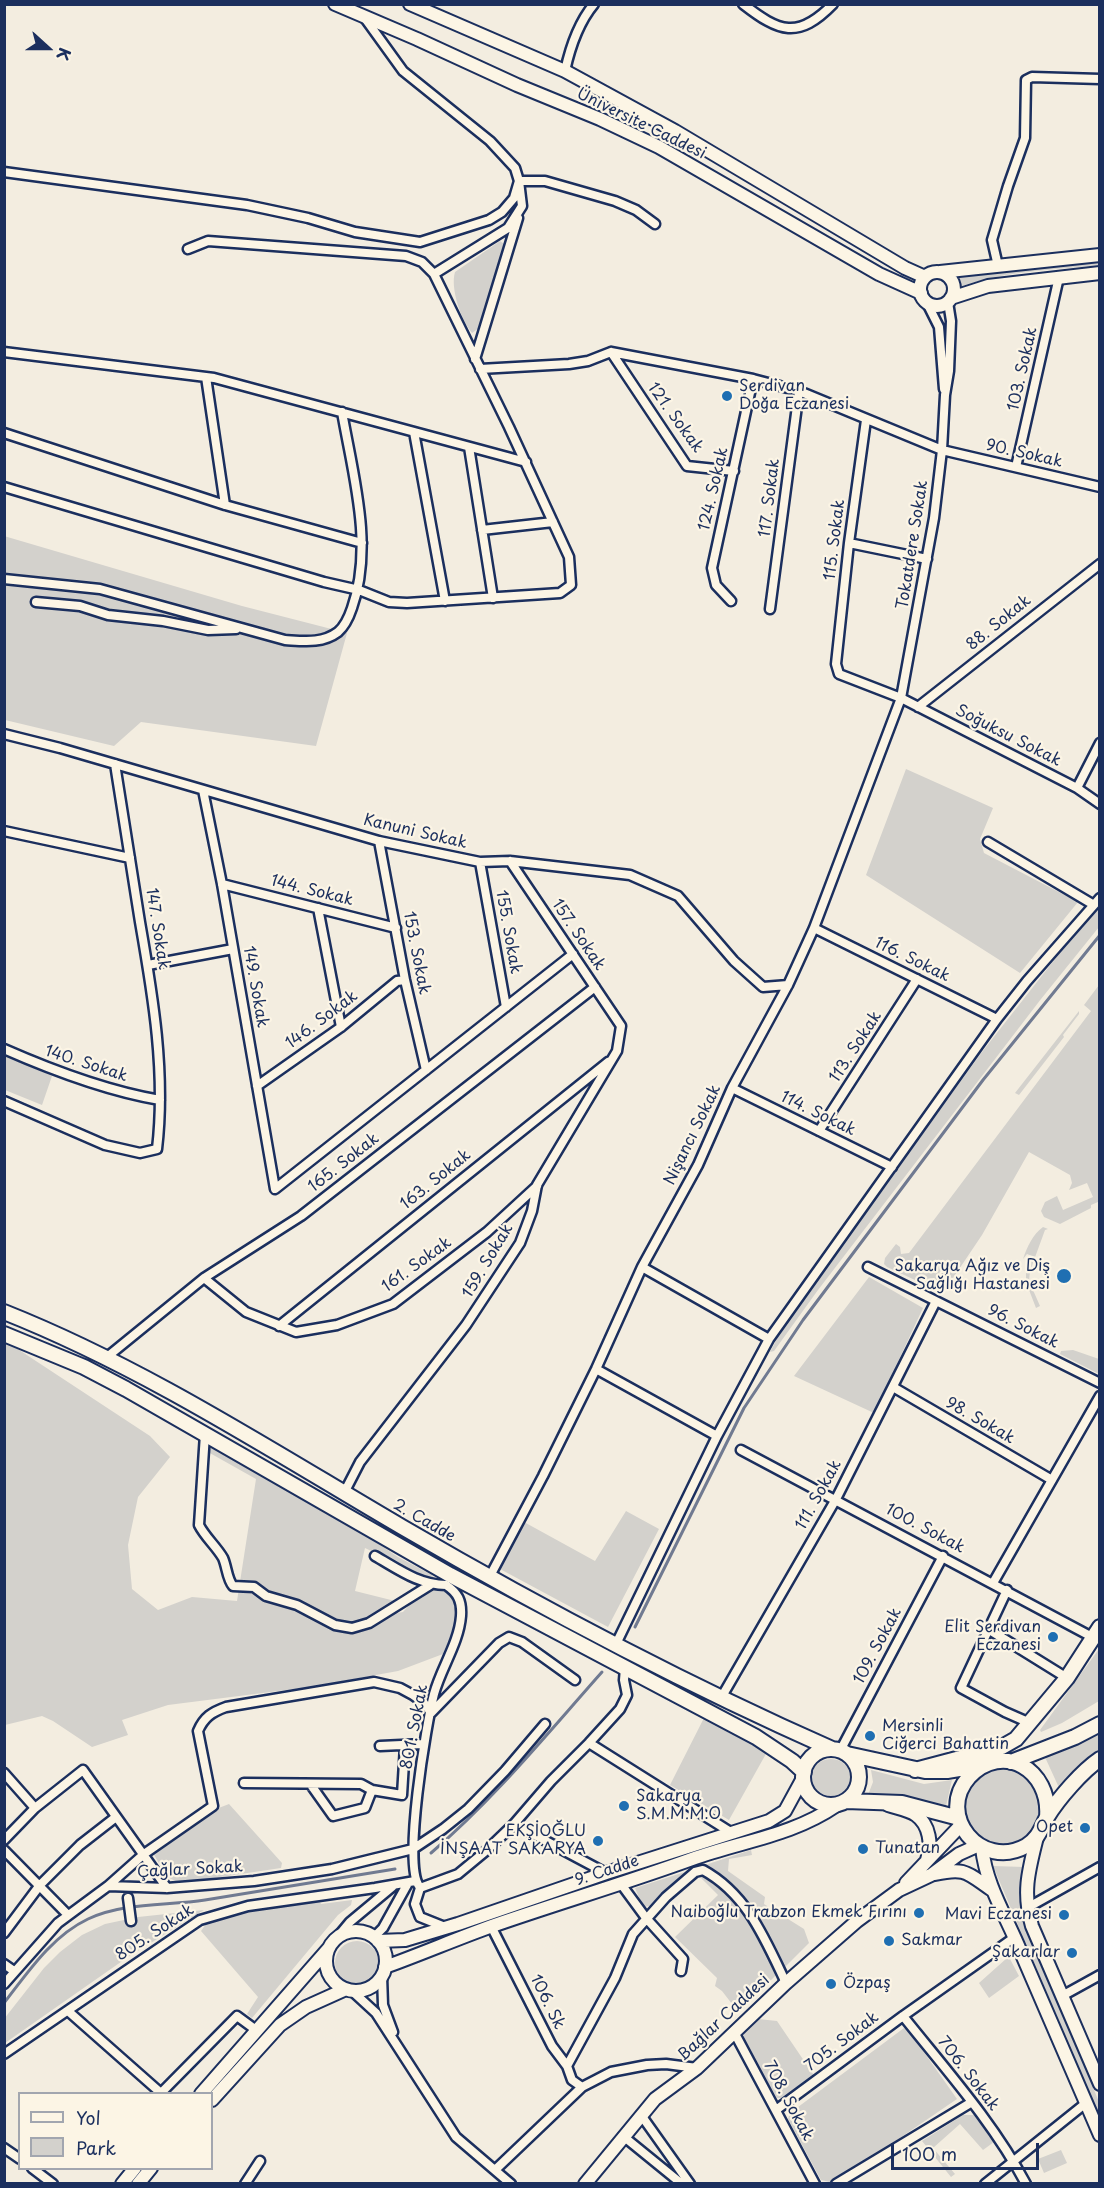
<!DOCTYPE html>
<meta charset="utf-8">
<style>
body{margin:0}
#map{position:relative;width:1104px;height:2188px;overflow:hidden;background:#f3ede0;font-family:"Playpen Sans",sans-serif}
canvas{display:block}
.frame{position:absolute;inset:0;border:6px solid #1b2f5e;pointer-events:none}
.legend{position:absolute;left:18px;top:2092px;width:195px;height:78px;box-sizing:border-box;background:#fcf5e5;border:2px solid #a2a6af;margin:0;padding:8px 10px;list-style:none;font-size:18px;color:#1b2f5e}
.legend li{display:flex;align-items:center;gap:12px;height:30px}
.legend b{width:30px;border:2px solid #a2a6af}
.north{position:absolute;left:18px;top:18px;width:60px;height:60px;-webkit-text-stroke:4px #fcf5e5;paint-order:stroke;rotate:111deg;font-size:16px;font-weight:700;line-height:24px;text-align:center;color:#1b2f5e}
.north::after{content:'';display:block;margin:auto;width:21px;height:27px;background:#1b2f5e;clip-path:polygon(50% 0,100% 100%,50% 72%,0 100%)}
.scale{position:absolute;left:891px;top:2143px;width:148px;height:27px;box-sizing:border-box;border:3px solid #1b2f5e;border-top:0;padding-left:8px;font-size:18px;line-height:21px;white-space:nowrap;color:#1b2f5e;-webkit-text-stroke:4px #fcf5e5;paint-order:stroke}
</style>
<div id="map">
<canvas width="1104" height="2188"></canvas>
<div class="frame"></div>
<ul class="legend">
<li><b style="height:8px;background:#fcf5e5"></b>Yol</li>
<li><b style="height:16px;background:#d3d1cc"></b>Park</li>
</ul>
<div class="north">K</div>
<div class="scale">100 m</div>
</div>
<script>
const context = document.querySelector('canvas').getContext('2d');
context.lineJoin = 'round';
function fill(path, color) {
  context.fillStyle = color;
  context.fill(path, 'evenodd');
}
function trace(path, color, width, dash) {
  context.strokeStyle = color;
  context.lineWidth = width;
  context.lineCap = dash ? 'butt' : 'round';
  context.setLineDash(dash || []);
  context.stroke(path);
}
function write(font, color, halo, rows, align = 'center') {
  context.font = font + ' "Playpen Sans",sans-serif';
  context.lineWidth = 4.5;
  context.setLineDash([]);
  context.textBaseline = 'middle';
  context.strokeStyle = halo;
  context.fillStyle = color;
  for (const [text, x, y, turn = 0] of rows) {
    context.save();
    context.translate(x, y);
    context.rotate((+turn || 0) * Math.PI / 180);
    context.textAlign = isNaN(turn) ? turn : align;
    if (halo) context.strokeText(text, 0, 0);
    context.fillText(text, 0, 0);
    context.restore();
  }
}
fill(new Path2D(`
 M500,241L504,244L479,328L472,333C461,320 450,288 455,272Z
 M1099,262V265C1053,270 1004,271 959,287L955,276Z
 M4,536L242,606L347,633L316,746L141,722L114,746L5,720Z
 M906,769L993,808L980,839L984,853L1078,902L1020,973L866,875Z
 M1099,908V927L1041,999L818,1290L774,1351L770,1352L777,1339L807,1293L982,1052L1066,945Z
 M1099,985V1203L1098,1202L1091,1205V1208L1060,1224L1044,1217L1041,1211L1045,1202L1057,1196L1063,1210L1093,1197L1087,1183L1069,1190L1072,1183L1070,1175L1029,1152L982,1235L943,1293L887,1267L884,1264L885,1258L896,1244L900,1247L901,1254L909,1253L1091,1011L1084,1005Z
 M1079,1011V1014L1063,1035L1064,1037L1019,1095L1015,1093Z
 M4,1055L52,1076L42,1105L5,1090Z
 M1043,1227L1048,1229L1045,1230L1030,1271L1029,1281L1040,1306L1036,1308L1026,1282V1270L1032,1256L1027,1254L1023,1259C1027,1247 1033,1234 1043,1227Z
 M869,1277L923,1308L874,1413L794,1376Z
 M4,1340L150,1436L170,1457L138,1497L128,1545L132,1589L158,1610L192,1597L237,1601L256,1479L208,1452L210,1444L340,1518L398,1557L432,1575L436,1580L434,1581L365,1548L355,1591L395,1601L422,1589L403,1602L345,1630L390,1614L403,1612C413,1601 420,1590 436,1587C441,1590 449,1593 453,1598C465,1613 449,1639 443,1654L398,1671L310,1687L168,1705L122,1720L128,1735L92,1747L53,1721L42,1716L5,1725Z
 M1073,1350L1099,1359V1374L1060,1354L1061,1351Z
 M626,1511L659,1529L608,1627L500,1569L524,1522L595,1561Z
 M1099,1649V1701L1062,1723L1041,1732L1040,1730Z
 M706,1714L767,1752L729,1820L670,1785Z
 M1099,1731V1755L1061,1792L1044,1755Z
 M810 1780a21 21 0 1 1 42 0a21 21 0 1 1-42 0Z
 M963 1807a38 38 0 1 1 76 0a38 38 0 1 1-76 0Z
 M871,1770L924,1784L952,1780L945,1810L904,1797L868,1795L873,1782Z
 M229,1804L282,1863L281,1868L180,1883L167,1877L153,1853L211,1811Z
 M751,1850L752,1855L729,1859L728,1871L765,1897L764,1904L804,1929L809,1943L782,1970L750,1907L741,1897L704,1869L705,1865Z
 M993,1866L1024,1867L1026,1924L1099,2102V2116Z
 M691,1870L650,1906L643,1907L635,1888Z
 M703,1873L723,1887L752,1922L777,1974L739,2013L722,1991L715,1986L717,1978L675,1937L718,1895L697,1874Z
 M352,1900L351,1905L338,1915L252,2018L247,2014L258,1997L201,1931L209,1920L237,1912L268,1906L320,1902L321,1904Z
 M204,1910L128,1957L5,2043L4,2019L44,1968L60,1952L82,1935L105,1924L138,1917Z
 M335 1963a22 22 0 1 1 44 0a22 22 0 1 1-44 0Z
 M1007,1958L1010,1959L1019,1976L989,1998L979,1983Z
 M758,2019L777,2021L815,2077L787,2098H777L744,2042V2033Z
 M904,2028L909,2031L957,2099L834,2183L821,2180L788,2119L790,2113Z
 M963,2115H974L994,2142L983,2150L960,2124L933,2148L955,2174L951,2177L922,2141Z
 M1061,2150L1067,2163L1044,2173L1038,2159Z`), '#d3d1cc');
trace(new Path2D(`
 M635,1627L744,1408L803,1320L983,1080L1100,935
 M431,1853C494,1799 547,1734 602,1672
 M4,2003C28,1972 52,1936 88,1919C124,1902 167,1906 205,1900C269,1890 332,1879 395,1869`), '#707a91', 3);
const street = new Path2D(`
 M743,4C779,32 798,40 833,4
 M565,71C570,48 579,22 594,4
 M4,172L247,205L308,218L355,232L420,242L489,220L502,212L514,198L519,181H545L615,201L636,210L655,224
 M188,249L208,241L406,256L422,262L434,274
 M998,266L992,240L1008,186L1025,138L1026,80L1032,77L1100,79
 M926,301L939,327L944,389
 M4,352L214,378L526,462
 M611,352L687,466L734,471
 M475,359L518,218
 M480,369L569,364L588,361L611,352L753,379L799,391L942,450L1100,487
 M206,377L225,505
 M866,420L849,543L836,664L839,674L901,698L1077,788L1100,804
 M414,432L445,601
 M4,433L225,505L362,543
 M469,447L493,598
 M1016,467L1059,277
 M4,487L324,582L359,590L389,602L407,603L560,593L571,585L569,557L509,427L434,274L508,228L522,206L519,181L515,168L490,141L403,71L364,17
 M482,530L553,522
 M849,543L927,559
 M4,579L100,589L285,640C303,641 322,644 338,632C345,626 349,617 352,608C374,546 353,475 342,412
 M731,601L716,585L712,568L753,379
 M36,602L80,606L108,615L163,621L208,630L236,629
 M770,609L799,391
 M918,707L1100,564
 M4,734L60,748L379,841L480,862L510,861L630,875L678,896L734,961L763,987L788,985
 M1077,788L1100,743
 M203,790L222,884L275,1189L573,954
 M4,831L130,858
 M379,841L405,980L426,1070
 M988,842L1094,905
 M480,862L506,1007
 M222,884L396,928
 M318,908L341,1027
 M814,928L997,1019
 M148,965L233,949
 M4,1049C54,1071 107,1091 160,1100
 M257,1086L341,1027L397,981L405,980
 M732,1088L892,1167
 M4,1101L105,1145L140,1153L157,1149C166,1073 153,996 140,922C132,869 123,817 115,764
 M819,1131L917,979
 M642,1267L769,1339
 M868,1267L1100,1383
 M204,1278L246,1312L296,1332L337,1325L393,1304L487,1232L537,1186
 M279,1326L608,1062
 M107,1357L204,1278L301,1216L595,987
 M596,1369L717,1436
 M893,1387L1052,1480
 M205,1434L199,1525C205,1537 216,1546 223,1558C227,1567 227,1579 233,1586L254,1587L266,1596L297,1605L335,1625L352,1628L369,1623L430,1585
 M741,1450L1094,1638
 M344,1493L360,1462L466,1325L520,1243L532,1211L537,1185L617,1051L621,1026L510,861
 M375,1556C398,1569 419,1585 446,1585
 M490,1576L543,1476L596,1369L642,1267L698,1165L732,1088L788,985L814,928L901,698L934,518L942,450L945,395L949,371L951,321L948,302
 M993,1583L1100,1396
 M1007,1590L961,1688L1005,1712L1030,1723
 M988,1629L1067,1678
 M616,1644L717,1436L769,1339L997,1019L1027,981L1100,898
 M721,1698L836,1499L936,1301
 M589,1743L732,1833
 M380,1746L423,1744
 M840,1751L943,1556
 M4,1773L35,1808
 M244,1783L361,1784L372,1790L402,1795L405,1746
 M311,1785L333,1816L365,1808L372,1790
 M514,1824L606,1873
 M4,1840L35,1808L83,1770L167,1888
 M4,1850L68,1915
 M621,1884L646,1918L683,1959L681,1971
 M108,1886L144,1854L213,1806L198,1731C204,1717 212,1712 226,1707L374,1682L400,1688L413,1695L424,1703L431,1713L499,1643L509,1637L522,1642L575,1680
 M419,1886C403,1863 426,1725 434,1694C441,1668 459,1643 461,1616C462,1601 458,1593 446,1585
 M128,1898L131,1921
 M1027,1908L1100,1867
 M491,1926L552,2046L567,2066L572,2080L582,2087
 M445,1927L420,1917L415,1904L420,1888L458,1874L487,1850L514,1824L551,1781L589,1743L620,1709L627,1695L624,1680L625,1668
 M4,1933L40,1885L80,1845L116,1817
 M374,1937L383,1928L408,1883
 M335,1940L350,1922L392,1887
 M4,1964L14,1971
 M382,1976L383,2005L393,2032
 M4,1984L58,1923L108,1886L167,1888L254,1881L332,1869L413,1849L443,1829L468,1809L505,1771L545,1724
 M351,1990L376,2013L456,2137L511,2184
 M1062,1996L1100,1975
 M68,2011L162,2094
 M903,2016C946,2070 993,2122 1026,2184
 M734,2032L815,2184
 M4,2054L200,1920L248,1906L375,1888L415,1881
 M567,2066L615,1978L633,1934L666,1897L695,1872L703,1870C747,1894 765,1939 786,1983
 M161,2093L237,2016L256,2030
 M776,2110L903,2016L1015,1937
 M641,2115L690,2184
 M623,2136L682,2184
 M4,2148L20,2159
 M32,2168L53,2184
 M495,2170L582,2087L611,2072L647,2065L666,2064L697,2068
 M245,2184L260,2161
 M836,2184L972,2102
 M985,2184L1086,2103`);
const secondary = new Path2D(`
 M335,4L417,39L517,85L600,119L659,147L879,274L921,293
 M410,4L565,71L675,131L905,268L925,277
 M940,272L1100,255
 M920 289a17 17 0 1 1 34 0a17 17 0 1 1-34 0Z
 M951,298L988,286L1100,273
 M888,1805C897,1808 909,1810 916,1815C930,1825 932,1845 927,1860
 M1037,1837C1029,1869 1022,1892 1032,1926L1100,2084
 M982,1848C986,1885 1006,1916 1020,1950C1047,2012 1073,2073 1100,2135
 M935,1874C966,1867 967,1873 992,1890
 M906,1883L961,1825
 M326 1961a30 30 0 1 1 60 0a30 30 0 1 1-60 0Z
 M378,1941L405,1940L458,1924L606,1873L769,1821L785,1811L803,1778
 M385,1967C421,1954 456,1939 492,1926C558,1903 626,1883 692,1859C742,1841 792,1836 837,1805
 M201,2094L329,1948
 M212,2100L280,2025L306,2007L346,1989
 M122,2184L135,2168
 M138,2184L151,2168
 M585,2184L655,2099L697,2068L786,1983L857,1921L899,1890L931,1875L959,1854L979,1845`);
const primary = new Path2D(`
 M4,1312C145,1368 272,1451 402,1527C541,1608 685,1684 832,1749
 M4,1334L84,1367L126,1389L450,1575L756,1737L792,1761L804,1772
 M803 1777a28 28 0 1 1 56 0a28 28 0 1 1-56 0Z
 M847,1754L925,1771H947L983,1765
 M1011,1762L1075,1737L1100,1724
 M915,1770L1002,1747L1016,1739L1067,1678L1100,1627
 M846,1801L902,1803L959,1818
 M1047,1817C1051,1770 1003,1741 969,1777C935,1815 981,1871 1026,1846C1038,1839 1041,1829 1047,1817C1058,1799 1082,1771 1100,1759`);
trace(street, '#1b2f5e', 13);
trace(secondary, '#1b2f5e', 16);
trace(primary, '#1b2f5e', 18);
trace(street, '#fcf5e5', 8);
trace(secondary, '#fcf5e5', 12);
trace(primary, '#fcf5e5', 14);
for (const [x, y, r, color] of [
 [727,396,6,"#1f6fb2"],
 [1064,1276,8,"#1f6fb2"],
 [1053,1637,6,"#1f6fb2"],
 [870,1736,6,"#1f6fb2"],
 [624,1806,6,"#1f6fb2"],
 [1085,1828,6,"#1f6fb2"],
 [598,1841,6,"#1f6fb2"],
 [863,1849,6,"#1f6fb2"],
 [919,1913,6,"#1f6fb2"],
 [1064,1915,6,"#1f6fb2"],
 [889,1941,6,"#1f6fb2"],
 [1072,1953,6,"#1f6fb2"],
 [831,1984,6,"#1f6fb2"]
]) {
  const dot = new Path2D();
  dot.arc(x, y, r, 0, 2 * Math.PI);
  context.fillStyle = color;
  context.fill(dot);
  trace(dot, '#fcf5e5', 2);
}
write('16px', '#1b2f5e', '#fcf5e5', [
 ["Üniversite Caddesi",641,124,26],
 ["103. Sokak",1023,369,-77],
 ["121. Sokak",675,418,54],
 ["90. Sokak",1024,454,13],
 ["124. Sokak",714,489,-77],
 ["117. Sokak",770,498,-83],
 ["115. Sokak",835,540,-83],
 ["Tokatdere Sokak",913,545,-81],
 ["88. Sokak",999,623,-39],
 ["Soğuksu Sokak",1008,736,27],
 ["Kanuni Sokak",415,832,13],
 ["144. Sokak",312,891,14],
 ["147. Sokak",157,929,81],
 ["155. Sokak",508,932,80],
 ["157. Sokak",578,935,56],
 ["153. Sokak",416,953,79],
 ["116. Sokak",912,960,26],
 ["149. Sokak",255,987,80],
 ["146. Sokak",322,1020,-37],
 ["113. Sokak",856,1047,-57],
 ["140. Sokak",86,1064,18],
 ["114. Sokak",818,1114,26],
 ["Nişancı Sokak",693,1135,-64],
 ["165. Sokak",344,1163,-38],
 ["163. Sokak",436,1180,-39],
 ["159. Sokak",488,1261,-59],
 ["161. Sokak",417,1265,-36],
 ["96. Sokak",1023,1327,27],
 ["98. Sokak",980,1421,30],
 ["111. Sokak",819,1495,-61],
 ["2. Cadde",424,1521,30],
 ["100. Sokak",925,1529,28],
 ["109. Sokak",878,1646,-62],
 ["801. Sokak",415,1727,-79],
 ["Çağlar Sokak",190,1870,-3],
 ["9. Cadde",607,1871,-18],
 ["805. Sokak",155,1933,-33],
 ["106. Sk",547,2002,64],
 ["Bağlar Caddesi",724,2018,-43],
 ["705. Sokak",842,2042,-37],
 ["706. Sokak",968,2074,52],
 ["708. Sokak",788,2101,62]
]);
write('16px', '#1b2f5e', '#fcf5e5', [
 ["Serdivan",739,387,"left"],
 ["Doğa Eczanesi",739,405,"left"],
 ["Sakarya Ağız ve Diş",1050,1267],
 ["Sağlığı Hastanesi",1050,1285],
 ["Elit Serdivan",1041,1628],
 ["Eczanesi",1041,1646],
 ["Mersinli",882,1727,"left"],
 ["Ciğerci Bahattin",882,1745,"left"],
 ["Sakarya",636,1797,"left"],
 ["S.M.M.M.O",636,1815,"left"],
 ["Opet",1073,1828],
 ["EKŞİOĞLU",586,1832],
 ["İNŞAAT SAKARYA",586,1850],
 ["Tunatan",875,1849,"left"],
 ["Naiboğlu Trabzon Ekmek Fırını",907,1913],
 ["Mavi Eczanesi",1052,1915],
 ["Sakmar",901,1941,"left"],
 ["Şakarlar",1060,1953],
 ["Özpaş",843,1984,"left"]
], 'right');
</script>
